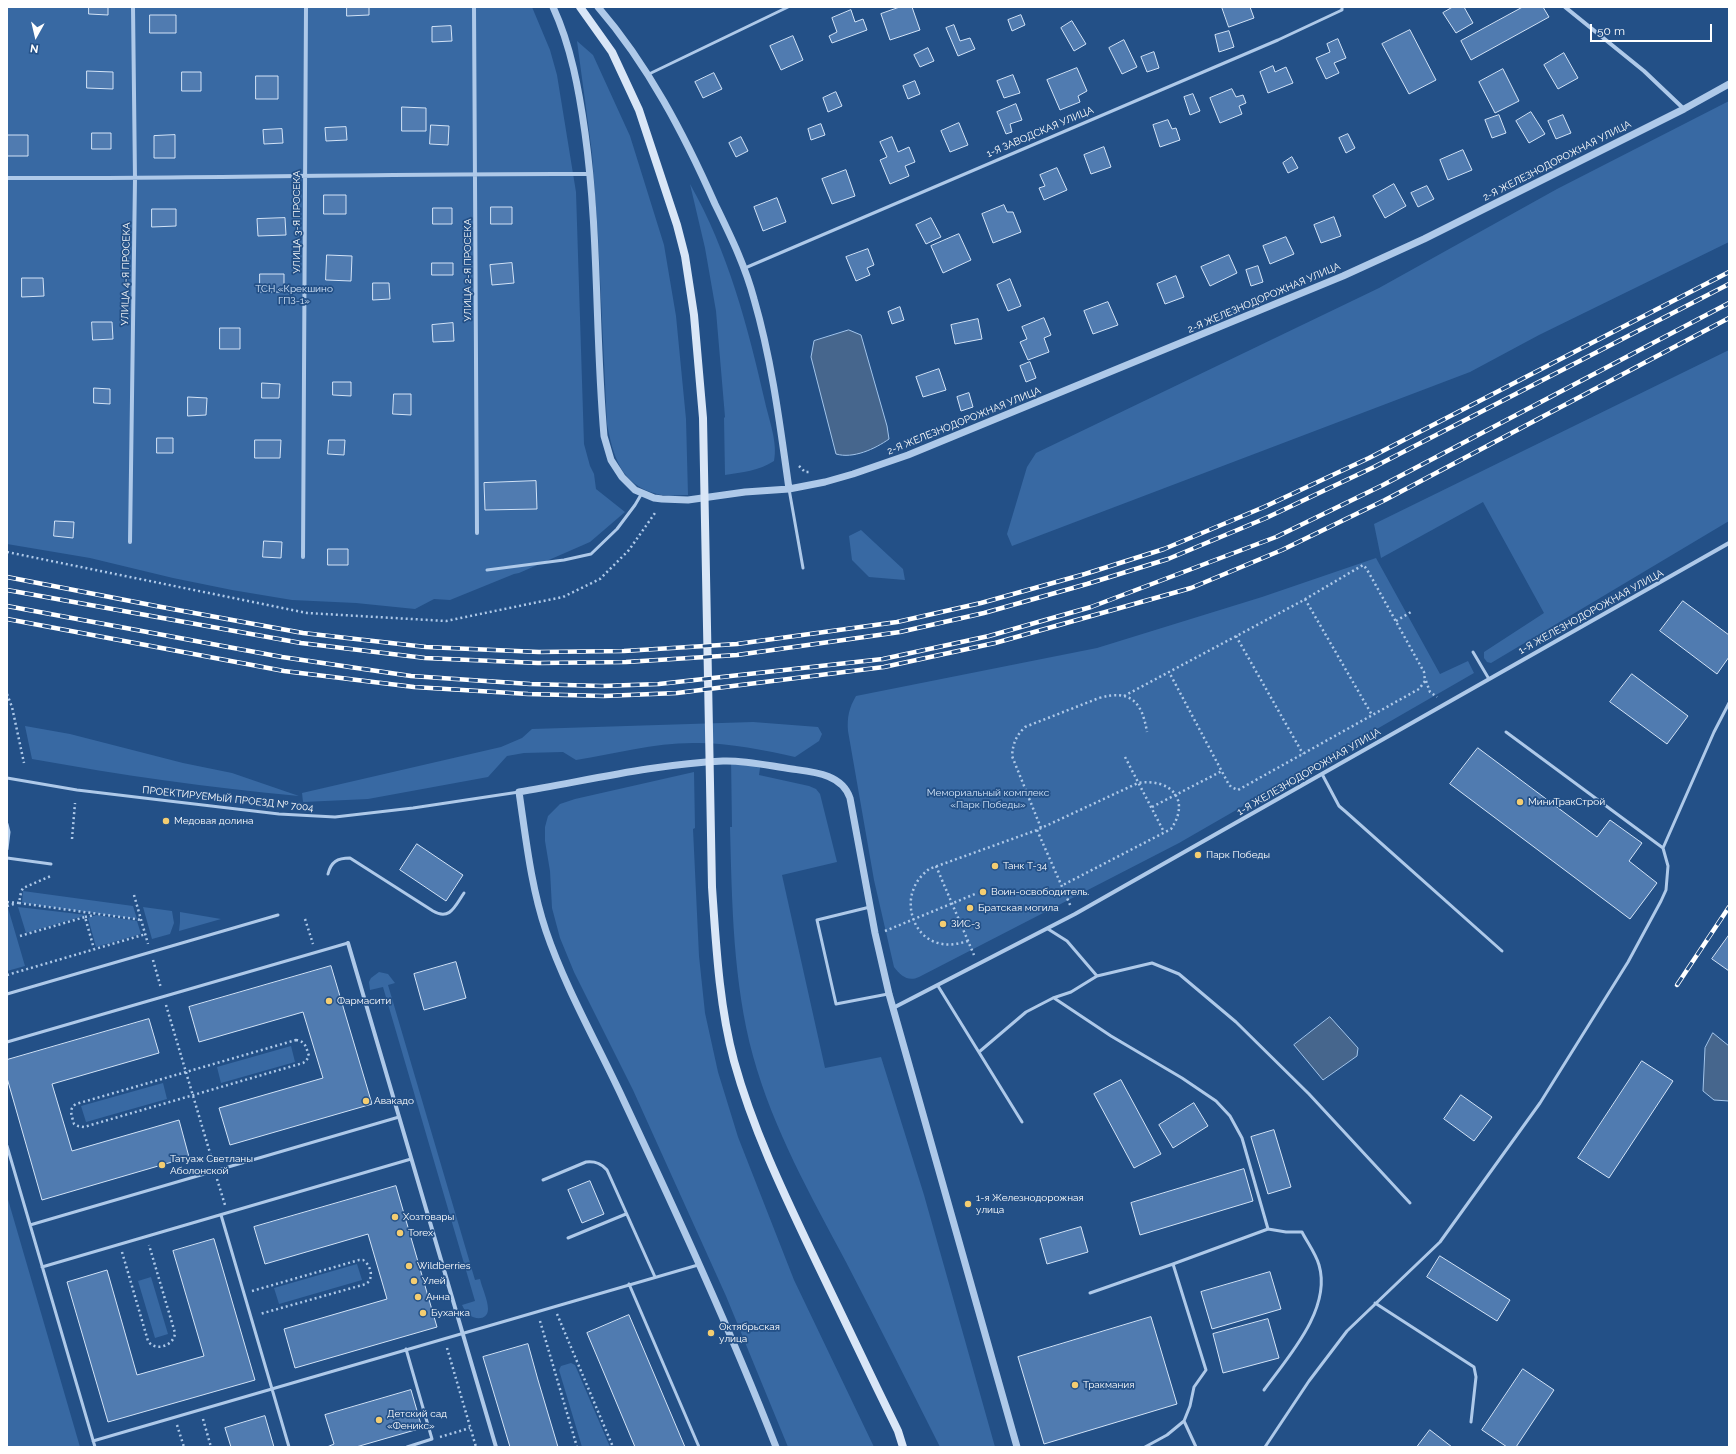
<!DOCTYPE html>
<meta charset="utf-8">
<style>
body{margin:0}
#map{position:relative;width:1736px;height:1454px;overflow:hidden;background:#235087;font-family:Raleway,sans-serif}
canvas{display:block}
.frame{position:absolute;inset:0;border:8px solid #fff;pointer-events:none}
.north{position:absolute;left:16px;top:16px;width:40px;height:40px;-webkit-text-stroke:3px #235087;paint-order:stroke;rotate:188deg;font-size:11px;font-weight:700;line-height:16px;text-align:center;color:#fff}
.north::after{content:'';display:block;margin:auto;width:14px;height:18px;background:#fff;clip-path:polygon(50% 0,100% 100%,50% 72%,0 100%)}
.scale{position:absolute;left:1590px;top:24px;width:122px;height:18px;box-sizing:border-box;border:2px solid #fff;border-top:0;padding-left:5px;font-size:12px;line-height:14px;white-space:nowrap;color:#fff;-webkit-text-stroke:3px #235087;paint-order:stroke}
</style>
<div id="map">
<canvas width="1736" height="1454"></canvas>
<div class="frame"></div>
<div class="north">N</div>
<div class="scale">50 m</div>
</div>
<script>
const context = document.querySelector('canvas').getContext('2d');
context.lineJoin = 'round';
function fill(path, color) {
  context.fillStyle = color;
  context.fill(path, 'evenodd');
}
function trace(path, color, width, dash) {
  context.strokeStyle = color;
  context.lineWidth = width;
  context.lineCap = dash ? 'butt' : 'round';
  context.setLineDash(dash || []);
  context.stroke(path);
}
function write(font, color, halo, rows, align = 'center') {
  context.font = font + ' Raleway,sans-serif';
  context.lineWidth = 3.5;
  context.setLineDash([]);
  context.textBaseline = 'middle';
  context.strokeStyle = halo;
  context.fillStyle = color;
  for (const [text, x, y, turn = 0] of rows) {
    context.save();
    context.translate(x, y);
    context.rotate((+turn || 0) * Math.PI / 180);
    context.textAlign = isNaN(turn) ? turn : align;
    if (halo) context.strokeText(text, 0, 0);
    context.fillText(text, 0, 0);
    context.restore();
  }
}
fill(new Path2D(`
 M7,7H532L550,50L557,75L576,192L584,444L590,466L594,474L596,489L625,512L590,542L519,573L514,574L450,600L434,599L415,609L356,603L292,600L232,590L173,578L90,558L7,544Z
 M577,41L593,55L630,136L664,245L676,316L686,419L688,495C678,495 666,497 657,494C621,485 613,456 607,424L598,236L592,153Z
 M1729,101V242L1539,335L1470,372L1012,546L1007,534L1027,467L1036,453L1379,288L1557,189Z
 M690,184C728,251 748,327 765,402C769,420 778,443 774,461C759,471 742,472 725,475L724,418L725,417L716,311L705,248Z
 M1729,350V521L1491,663L1487,662L1484,658V652L1544,613L1483,502L1381,558L1374,524Z
 M861,530L903,569L905,580L869,577L852,560L849,536Z
 M1376,558L1440,674L1468,661L1474,673L1179,843L919,977C908,982 901,976 894,967L874,880L848,731C847,717 849,708 856,696L1097,648L1262,597Z
 M753,722L818,727L822,734L819,741L795,757C765,750 724,742 693,743C653,743 615,754 576,760L563,752L524,753L507,756L488,777L368,799L303,802L302,793L501,747L522,738L532,729Z
 M25,726L70,734L183,763L232,773L299,796C210,788 121,775 32,759Z
 M731,758L761,761L759,775L809,786L816,789L820,794L837,862L782,875L825,1068L881,1057L924,1195L995,1447H940C909,1385 878,1324 846,1262C811,1196 773,1129 753,1056C733,982 732,904 730,827H732Z
 M694,772L695,828L693,829L699,956L705,1013L718,1072L738,1137L794,1280L874,1447H788L726,1296L633,1090L574,972L560,938L552,908L550,871L545,841V827L548,816L560,804L575,799Z
 M23,891L133,906L137,919L22,903Z
 M18,907L87,915L26,933Z
 M143,907L172,911L174,923L170,934L152,939Z
 M8,908L25,966L7,971V909Z
 M180,912L221,919L179,931L180,922Z
 M96,915L137,921L141,934L96,947L88,918Z
 M379,972L388,974L395,983L388,985L475,1280L480,1279C482,1288 488,1300 488,1309C488,1320 476,1320 469,1315C466,1313 464,1309 462,1305L475,1301L383,987L370,990L369,982L371,978Z
 M291,1046L295,1062L221,1083L217,1067Z
 M163,1083L167,1099L86,1122L81,1106Z
 M7,1196L80,1447H7Z
 M357,1264L362,1280L279,1304L274,1288Z
 M151,1277L168,1334L155,1338L138,1281Z
 M571,1363L575,1365L610,1447H582L559,1370L561,1366Z`), '#3869a3');
const water = new Path2D(`
 M849,330L861,335L887,426L889,439C875,449 853,459 836,454L811,357L814,341Z
 M1330,1017L1358,1048L1357,1056L1323,1080L1294,1045Z
 M1713,1033L1729,1046V1101L1714,1100L1703,1091L1705,1048Z`);
fill(water, '#46668d');
trace(water, '#a2c4ea', 1);
const building = new Path2D(`
 M89,7H108V15L89,14Z
 M347,7H369V15L347,16Z
 M900,7H912L920,30L890,40L881,14Z
 M1222,7H1250L1254,18L1229,27Z
 M1453,7H1464L1473,23L1456,33L1443,13Z
 M1523,7H1543L1549,17L1471,60L1461,41Z
 M851,10L855,22L863,19L867,30L832,43L829,36L837,32L832,18Z
 M150,15H176V33H150Z
 M1021,15L1025,25L1012,31L1008,20Z
 M1072,21L1086,44L1074,51L1061,28Z
 M954,25L960,41L970,38L975,49L958,56L946,28Z
 M451,26L452,41L432,42V27Z
 M1410,30L1436,80L1409,94L1382,44Z
 M1229,31L1234,47L1219,52L1215,35Z
 M793,36L803,60L781,70L770,46Z
 M1338,39L1346,58L1334,63L1339,73L1326,79L1316,58L1330,52L1327,44Z
 M1124,40L1137,67L1122,74L1109,48Z
 M928,48L934,61L920,67L914,55Z
 M1154,52L1159,68L1147,72L1141,57Z
 M1564,53L1578,78L1558,89L1544,65Z
 M1273,66L1275,72L1286,67L1293,83L1268,93L1260,72Z
 M1077,68L1087,91L1078,96L1080,102L1060,110L1047,80Z
 M1503,69L1519,101L1495,113L1479,82Z
 M87,71L113,72V89L87,88Z
 M182,72H201V91H182Z
 M714,73L722,89L703,98L695,82Z
 M1013,75L1020,93L1004,98L997,81Z
 M256,76H278V99H256Z
 M915,81L920,94L908,99L903,86Z
 M1232,89L1236,97L1243,95L1246,103L1239,106L1242,114L1220,123L1210,98Z
 M836,92L842,106L828,112L823,98Z
 M1193,94L1200,111L1190,115L1184,97Z
 M1016,104L1022,120L1010,124L1012,132L1006,134L997,112Z
 M402,107L426,108V131H402Z
 M1531,112L1545,134L1529,143L1516,121Z
 M1499,115L1506,133L1492,138L1485,120Z
 M1563,115L1571,133L1556,139L1548,121Z
 M1168,120L1172,129L1176,128L1180,140L1160,147L1153,125Z
 M959,123L968,145L950,152L941,131Z
 M821,124L825,135L811,140L808,129Z
 M431,125L449,126L448,145L430,144Z
 M346,127L347,140L326,141L325,128Z
 M282,129L283,143L264,144L263,130Z
 M92,133H111V149H92Z
 M1348,134L1355,148L1346,153L1339,138Z
 M7,135H28V156H7Z
 M175,135V158H154V136Z
 M741,137L748,151L736,157L729,143Z
 M892,137L898,152L909,147L915,162L905,166L909,176L890,184L880,160L887,157L880,142Z
 M1104,147L1111,167L1091,174L1084,155Z
 M1463,150L1472,170L1448,180L1440,160Z
 M1292,157L1298,168L1288,173L1283,163Z
 M1057,168L1067,190L1044,200L1039,188L1045,186L1040,175Z
 M846,170L855,196L832,204L822,179Z
 M1394,184L1406,206L1385,218L1373,196Z
 M1427,186L1434,199L1418,207L1411,193Z
 M324,195H346V214H324Z
 M777,198L786,222L763,231L754,207Z
 M1004,205L1007,212H1013L1021,232L993,243L982,214Z
 M491,207H512V224H491Z
 M433,208H452V224H433Z
 M152,209H176V226L152,227Z
 M1334,217L1341,236L1321,243L1314,225Z
 M285,218L286,235L258,236L257,219Z
 M931,218L941,237L926,244L916,225Z
 M959,234L971,260L943,273L931,246Z
 M1286,237L1294,254L1270,264L1263,246Z
 M868,249L874,265L867,268L870,275L856,281L846,257Z
 M327,255L352,256L351,281L326,280Z
 M1229,255L1237,273L1210,286L1201,267Z
 M432,263H453V275H432Z
 M512,263L514,283L492,285L490,265Z
 M1258,266L1263,282L1251,286L1246,270Z
 M260,274H284V292H260Z
 M1176,276L1184,297L1165,304L1157,284Z
 M22,278H43L44,296L22,297Z
 M1010,279L1021,306L1008,311L997,285Z
 M373,283H389L390,299L373,300Z
 M1108,302L1118,325L1093,334L1084,311Z
 M900,307L904,320L892,324L888,312Z
 M1044,318L1051,335L1044,338L1049,352L1028,360L1020,342L1027,339L1022,327Z
 M978,319L982,339L955,344L951,325Z
 M92,322H112L113,339L93,340Z
 M453,323L454,341L433,342L432,325Z
 M220,328H240V349H220Z
 M1030,362L1036,378L1026,382L1020,366Z
 M939,369L946,390L923,397L916,377Z
 M333,382H351V396L333,395Z
 M262,383L280,384L279,398H262Z
 M94,388L110,389V404L94,403Z
 M969,393L973,407L961,411L957,397Z
 M394,394H411V415L393,414Z
 M188,397L207,398L206,415L188,416Z
 M157,438H173V453H157Z
 M255,440H281L280,458H255Z
 M329,440H345L344,455L328,454Z
 M536,481L537,509L485,510L484,483Z
 M55,521L74,522L73,538L54,536Z
 M264,541L282,542L281,558L263,557Z
 M328,549H348V565H328Z
 M1683,601L1729,635V657L1717,674L1660,631Z
 M1632,674L1688,716L1667,744L1610,702Z
 M1478,748L1597,837L1610,820L1642,843L1629,861L1657,883L1630,919L1450,784Z
 M417,844L463,875L446,901L400,870Z
 M1729,935V971L1712,959Z
 M456,962L466,998L424,1010L414,974Z
 M331,966L372,1104L230,1145L219,1108L323,1078L303,1012L199,1042L189,1007Z
 M149,1019L159,1053L52,1084L72,1151L179,1120L189,1157L42,1200L7,1078V1060Z
 M1642,1061L1673,1081L1609,1178L1578,1158Z
 M1121,1080L1161,1154L1134,1168L1094,1094Z
 M1461,1095L1492,1117L1474,1141L1444,1119Z
 M1194,1103L1208,1126L1173,1148L1159,1125Z
 M1274,1130L1291,1187L1268,1194L1251,1137Z
 M1244,1169L1253,1201L1140,1235L1131,1203Z
 M590,1181L604,1214L582,1223L568,1190Z
 M396,1186L437,1327L295,1368L284,1329L387,1299L368,1234L265,1264L254,1227Z
 M1081,1227L1088,1252L1047,1264L1040,1239Z
 M214,1239L255,1380L108,1422L67,1282L107,1270L137,1375L204,1356L173,1251Z
 M1440,1256L1510,1300L1497,1321L1427,1277Z
 M1270,1272L1281,1309L1212,1329L1201,1292Z
 M629,1315L685,1447H635L601,1366L587,1333Z
 M1151,1317L1177,1404L1044,1444L1018,1357Z
 M1268,1319L1279,1358L1223,1373L1213,1334Z
 M528,1344L538,1380L558,1447H510L483,1357Z
 M1523,1369L1554,1390L1516,1447H1507L1482,1430Z
 M411,1390L422,1428L356,1447H327L334,1444L325,1415Z
 M265,1416L274,1447H231L225,1428Z
 M1430,1430L1452,1447H1417Z`);
fill(building, '#507bb0');
trace(building, '#d2e3f7', 1);
trace(new Path2D(`
 M799,466L805,472H809
 M7,552L307,613L446,621L563,597L600,579L629,550L655,513
 M1305,599L1372,715
 M1396,621L1411,612
 M1236,636L1303,754
 M1426,681L1430,692L1437,697
 M7,694L12,707L24,763
 M1124,696L1302,601L1363,565L1365,567L1369,573L1424,672L1425,681L1419,689L1238,790L1231,787L1228,783L1169,672
 M1125,757L1164,832
 M1152,807L1222,771
 M1041,828L1012,756C1013,743 1016,736 1025,727L1099,698C1131,689 1142,702 1147,732
 M1037,830L1071,907
 M72,839L75,803
 M936,866L974,955
 M134,895L148,944
 M7,902L19,903L21,892L23,888L51,876
 M19,903L142,920
 M7,906L14,904
 M85,917L94,915
 M305,919L313,944
 M885,931L975,894
 M20,936L85,917L94,949
 M968,941C958,944 948,946 938,943C915,937 905,908 914,888C917,880 923,874 929,869L1037,830L1138,783C1171,778 1191,800 1171,829L1061,886
 M153,960L161,988
 M7,975L146,934
 M166,1005L213,1163
 M296,1040C306,1041 306,1048 309,1056L306,1061L303,1063L84,1127L78,1126L74,1124C72,1116 68,1109 76,1104Z
 M217,1179L225,1205
 M122,1252L148,1341C155,1352 174,1346 175,1333L149,1245
 M252,1291L359,1260H363C370,1264 375,1278 366,1284L260,1314
 M557,1314L613,1447
 M540,1321L577,1447
 M447,1348L476,1447
 M203,1419L211,1447
 M177,1425L184,1447
 M440,1437L470,1428`), '#aec9e9', 2.5, [2, 3]);
trace(new Path2D(`
 M649,74L788,7
 M745,268L1278,40L1342,10V7
 M789,489L803,568
 M487,570L564,560L591,554L617,529L635,505L642,493
 M1473,652L1489,679
 M1322,774L1339,806L1346,812L1502,951
 M7,778L77,790L169,801L279,814L335,817L413,808L519,792
 M7,824L9,832L7,849
 M1663,848L1714,732L1729,703
 M7,858L51,864
 M328,874C331,862 337,858 350,858L433,911C450,921 455,906 464,893
 M870,907L817,920L836,1004L888,994
 M1048,929L1067,941L1097,976
 M938,986L1022,1122
 M7,994L278,915
 M1054,998L1111,1036L1182,1078L1216,1101L1230,1116L1242,1138L1268,1229
 M7,1042L348,943
 M979,1052L1026,1012L1053,998L1071,992L1097,976L1152,963L1179,974L1236,1022L1309,1094L1410,1203
 M7,1146L95,1447
 M543,1180L586,1162C595,1161 601,1163 607,1170L655,1277
 M221,1215L289,1447
 M30,1225L399,1117
 M568,1238L626,1214
 M42,1267L411,1159
 M629,1284L699,1447
 M1090,1293L1173,1264L1268,1229L1286,1232H1302C1307,1242 1316,1254 1319,1265C1332,1309 1288,1357 1264,1390
 M1375,1303L1474,1367L1476,1377L1471,1422
 M406,1349L432,1439L407,1447
 M1184,1421L1196,1447
 M93,1441L698,1265
 M1145,1447L1167,1435L1184,1421L1190,1406L1194,1387L1206,1370L1173,1264
 M1265,1447L1309,1381L1347,1331L1440,1242L1540,1103L1628,962L1661,901L1666,890L1668,866L1663,848L1506,732`), '#aec9e9', 3);
trace(new Path2D(`
 M474,7L477,533
 M1565,7L1644,71L1684,109
 M7,178C201,179 396,173 590,174
 M130,542L135,179L133,7
 M303,557L306,7
 M348,943L496,1447
 M893,1008L1075,914L1729,543`), '#aec9e9', 4);
trace(new Path2D(`
 M553,7C571,46 579,90 585,133C599,233 595,335 604,436L611,460L622,477L635,490L654,498L662,499L688,500L745,492L789,489L825,482L853,474L908,455L1343,276L1424,239L1684,109L1729,84
 M598,7C648,65 684,134 715,204C730,235 745,265 754,299C772,361 780,425 789,489
 M776,1447C730,1329 677,1214 623,1099C598,1045 565,987 546,931C531,887 526,839 519,792C585,781 655,764 723,761C745,760 770,766 792,769C814,772 842,774 850,798L875,933L889,994L1017,1447`), '#aec9e9', 7);
trace(new Path2D(`
 M580,7L612,52L639,110L677,225L685,256L694,315L703,418L712,887C716,944 719,1005 734,1061C753,1130 784,1194 815,1259C843,1317 870,1374 898,1431L903,1447`), '#d9e6f7', 8);
const rail = new Path2D(`
 M7,577L156,606L303,633L426,647L539,652L624,651L737,644L897,622L981,603L1085,574L1164,549L1264,507L1369,458L1729,272
 M7,590L301,643L425,658L538,663L626,662L737,655L900,632L984,613L1087,584L1168,559L1266,518L1374,467L1729,284
 M7,606L282,657L411,676L530,684L602,686L659,684L883,659L989,636L1091,607L1276,537L1383,485L1729,303
 M7,619L284,671L414,687L528,694L604,696L677,693L884,667L995,643L1191,588L1282,550L1385,500L1729,318
 M1677,985L1729,907`);
trace(rail, '#fff', 4.5);
trace(rail, '#235087', 3, [9]);
for (const [x, y, r, color] of [
 [1520,802,4,"#f4cd71"],
 [166,821,4,"#f4cd71"],
 [1198,855,4,"#f4cd71"],
 [995,866,4,"#f4cd71"],
 [983,892,4,"#f4cd71"],
 [970,908,4,"#f4cd71"],
 [943,924,4,"#f4cd71"],
 [329,1001,4,"#f4cd71"],
 [366,1101,4,"#f4cd71"],
 [162,1165,4,"#f4cd71"],
 [968,1204,4,"#f4cd71"],
 [395,1217,4,"#f4cd71"],
 [400,1233,4,"#f4cd71"],
 [409,1266,4,"#f4cd71"],
 [414,1281,4,"#f4cd71"],
 [418,1297,4,"#f4cd71"],
 [423,1313,4,"#f4cd71"],
 [711,1333,4,"#f4cd71"],
 [1075,1385,4,"#f4cd71"],
 [379,1420,4,"#f4cd71"]
]) {
  const dot = new Path2D();
  dot.arc(x, y, r, 0, 2 * Math.PI);
  context.fillStyle = color;
  context.fill(dot);
  trace(dot, '#235087', 1.5);
}
write('10px', '#fff', '#235087', [
 ["1-Я ЗАВОДСКАЯ УЛИЦА",1040,132,-23],
 ["2-Я ЖЕЛЕЗНОДОРОЖНАЯ УЛИЦА",1557,161,-27],
 ["УЛИЦА 3-Я ПРОСЕКА",297,222,-90],
 ["УЛИЦА 2-Я ПРОСЕКА",468,270,-90],
 ["УЛИЦА 4-Я ПРОСЕКА",126,274,-89],
 ["2-Я ЖЕЛЕЗНОДОРОЖНАЯ УЛИЦА",1264,298,-23],
 ["2-Я ЖЕЛЕЗНОДОРОЖНАЯ УЛИЦА",964,421,-22],
 ["1-Я ЖЕЛЕЗНОДОРОЖНАЯ УЛИЦА",1591,612,-29],
 ["1-Я ЖЕЛЕЗНОДОРОЖНАЯ УЛИЦА",1309,772,-30],
 ["ПРОЕКТИРУЕМЫЙ ПРОЕЗД № 7004",228,799,6]
]);
write('10px', '#d2e3f7', '#235087', [
 ["ТСН «Крекшино",294,289],
 ["ГПЗ-1»",294,301],
 ["Мемориальный комплекс",988,793],
 ["«Парк Победы»",988,805]
]);
write('10px', '#fff', '#235087', [
 ["МиниТракСтрой",1528,802],
 ["Медовая долина",174,821],
 ["Парк Победы",1206,855],
 ["Танк Т-34",1003,866],
 ["Воин-освободитель.",991,892],
 ["Братская могила",978,908],
 ["ЗИС-3",951,924],
 ["Фармасити",337,1001],
 ["Авакадо",374,1101],
 ["Татуаж Светланы",170,1159],
 ["Аболонской",170,1171],
 ["1-я Железнодорожная",976,1198],
 ["улица",976,1210],
 ["Хозтовары",403,1217],
 ["Torex",408,1233],
 ["Wildberries",417,1266],
 ["Улей",422,1281],
 ["Анна",426,1297],
 ["Буханка",431,1313],
 ["Октябрьская",719,1327],
 ["улица",719,1339],
 ["Тракмания",1083,1385],
 ["Детский сад",387,1414],
 ["«Феникс»",387,1426]
], 'left');
</script>
